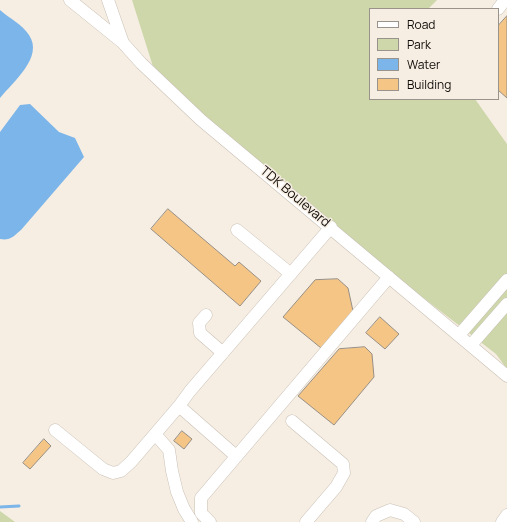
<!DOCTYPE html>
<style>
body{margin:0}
#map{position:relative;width:507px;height:522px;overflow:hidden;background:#f7eee3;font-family:Manrope,sans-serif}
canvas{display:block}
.legend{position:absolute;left:369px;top:8px;width:130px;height:92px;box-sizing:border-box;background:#f7eee3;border:1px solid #9a938b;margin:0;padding:5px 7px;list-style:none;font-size:12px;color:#0e0b08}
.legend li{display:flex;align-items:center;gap:8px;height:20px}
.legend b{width:20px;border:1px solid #9a938b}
</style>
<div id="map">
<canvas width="507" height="522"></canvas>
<ul class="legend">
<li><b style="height:5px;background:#fff"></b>Road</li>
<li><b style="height:11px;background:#ced7aa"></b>Park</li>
<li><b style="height:11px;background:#7bb5e9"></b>Water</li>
<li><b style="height:11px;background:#f4c585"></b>Building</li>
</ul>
</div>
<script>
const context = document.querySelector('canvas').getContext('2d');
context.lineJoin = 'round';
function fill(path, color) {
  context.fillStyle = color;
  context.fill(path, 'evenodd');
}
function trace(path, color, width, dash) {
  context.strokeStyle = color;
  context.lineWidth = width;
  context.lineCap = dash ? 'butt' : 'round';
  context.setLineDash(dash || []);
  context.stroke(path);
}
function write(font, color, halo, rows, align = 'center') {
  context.font = font + ' Manrope,sans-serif';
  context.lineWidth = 3;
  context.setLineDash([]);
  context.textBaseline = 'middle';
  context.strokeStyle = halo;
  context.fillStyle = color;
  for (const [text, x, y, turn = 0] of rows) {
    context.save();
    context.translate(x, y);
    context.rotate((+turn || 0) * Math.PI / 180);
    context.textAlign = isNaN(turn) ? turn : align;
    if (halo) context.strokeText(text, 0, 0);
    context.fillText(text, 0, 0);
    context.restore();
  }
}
fill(new Path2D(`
 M132,0H437L428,9H370V99H475L507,144V369L496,354L338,232L155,73Z
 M0,511L15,522H0Z`), '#ced7aa');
fill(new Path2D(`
 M0,10C9,18 23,25 29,35C44,57 13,82 0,98Z
 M30,104L59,132L75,138L84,157L21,230C14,236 10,241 0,239V132L20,105Z`), '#7bb5e9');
trace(new Path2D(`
 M0,507L19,506`), '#7bb5e9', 3);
const building = new Path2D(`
 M507,16V98L498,90V26Z
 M168,209L235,266L239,262L261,281L240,306L151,229Z
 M338,279L348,288L353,311L321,348L283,317L315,280Z
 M380,317L399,334L385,349L366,333Z
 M365,347L372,354L374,377L334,425L298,396L339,349Z
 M182,431L192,439L184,449L174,441Z
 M44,439L51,446L30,469L23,463Z`);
fill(building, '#f4c585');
trace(building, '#978f85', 1);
const minor = new Path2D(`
 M70,0L122,42
 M108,0L123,43L141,63L201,120L507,376
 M498,9L505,0
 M237,230L291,274
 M206,315L199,323L200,333L223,353
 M459,335L507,280
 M471,345L507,304
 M292,421L343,464L344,473L336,487L306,522
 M55,430L103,469L113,473L121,471L131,462L179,406
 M155,434L169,450L172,471L177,492L184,509L192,522
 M236,456L179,406L190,391L331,227
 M210,522L201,513V498L389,277
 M372,522L376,516L390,510L404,514L414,522
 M502,522L507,515`);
trace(minor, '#c9c0b6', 13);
trace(minor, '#fff', 12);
write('13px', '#0e0b08', '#f7eee3', [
 ["TDK Boulevard",295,197,40]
]);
</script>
